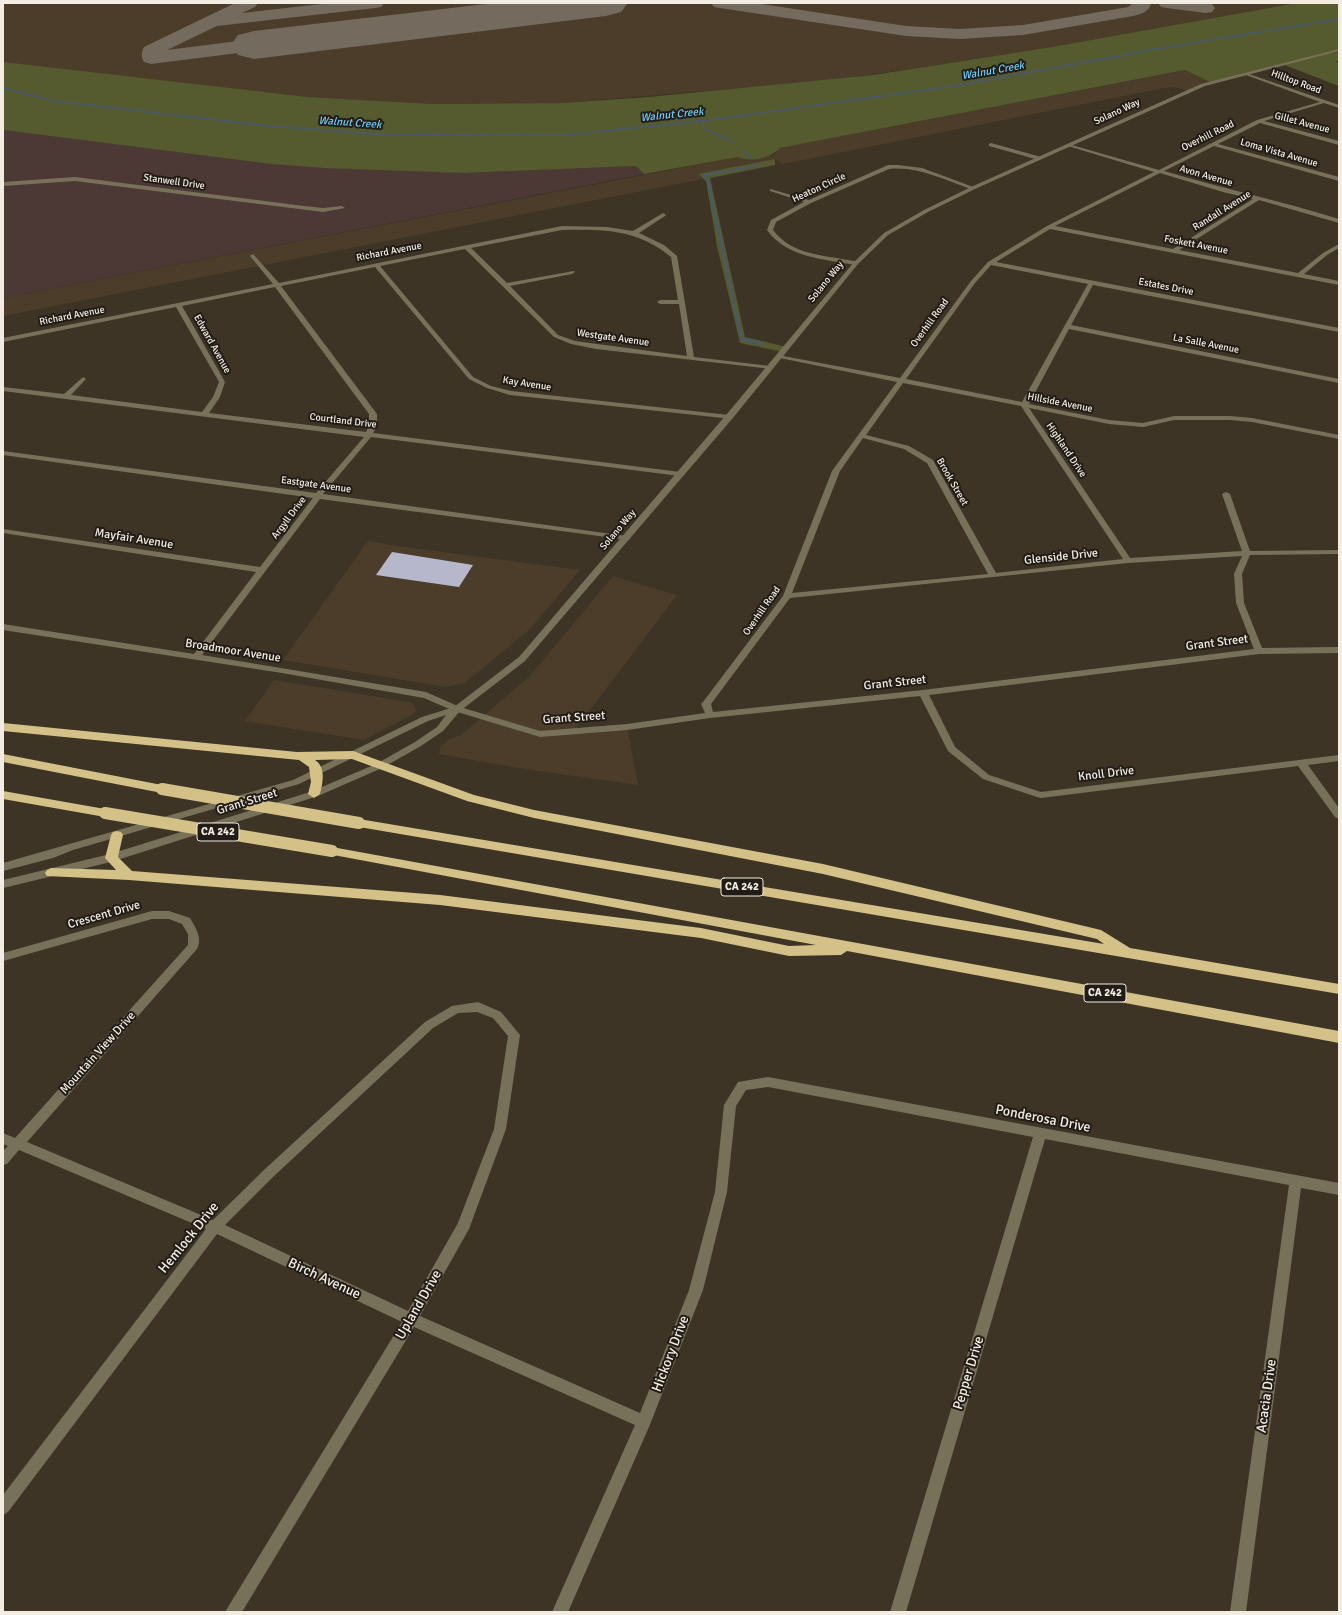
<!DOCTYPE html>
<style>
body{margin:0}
#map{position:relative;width:1342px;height:1615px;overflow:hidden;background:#3e3426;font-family:Signika,sans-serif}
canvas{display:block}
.frame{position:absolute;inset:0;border:4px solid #f3ece3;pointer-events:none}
</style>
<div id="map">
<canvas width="1342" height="1615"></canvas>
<div class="frame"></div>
</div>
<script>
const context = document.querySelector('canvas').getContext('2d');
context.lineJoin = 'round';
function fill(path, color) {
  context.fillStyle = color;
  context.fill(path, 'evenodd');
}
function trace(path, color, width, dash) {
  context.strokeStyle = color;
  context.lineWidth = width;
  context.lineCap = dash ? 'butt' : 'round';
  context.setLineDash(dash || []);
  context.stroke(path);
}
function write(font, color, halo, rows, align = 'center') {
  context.font = font + ' Signika,sans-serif';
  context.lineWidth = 4;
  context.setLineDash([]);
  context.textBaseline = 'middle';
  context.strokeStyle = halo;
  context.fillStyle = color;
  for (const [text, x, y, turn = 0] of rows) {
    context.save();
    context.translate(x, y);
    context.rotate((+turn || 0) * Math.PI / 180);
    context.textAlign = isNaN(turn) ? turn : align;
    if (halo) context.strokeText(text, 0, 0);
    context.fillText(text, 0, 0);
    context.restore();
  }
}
fill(new Path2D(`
 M3,3H1297L1052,47L836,80L562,103L432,104L308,97L3,63Z
 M1186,70L1212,83L1188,91L1175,87L1164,88L783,164L775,159L698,175L703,179L3,316V298L738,157L746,160L774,155L780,148Z
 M368,541L397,546L580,570L530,629L465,683L446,687L283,660Z
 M613,576L677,595L574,731L627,727L638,785L525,769L439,754L441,746L448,740L461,735L530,676Z
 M274,680L409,702L414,704L416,711L413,714L364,740L245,721Z`), '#4b3d2a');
fill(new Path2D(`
 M3,130L271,164L463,173L636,166L644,174L3,298Z`), '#4c3834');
fill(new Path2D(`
 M1297,3H1339V50L1330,53L1339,52V61H1335L1339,63V86L1282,64L1212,83L1185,70L780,148C771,158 750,163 738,157L644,174L636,166L463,173L324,168L271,164L3,130V62L308,97L432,104L562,103L649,97L873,75L1052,47Z
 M775,159V165L710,178L745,337L787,347L783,352L740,343L717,246L706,181L698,174Z`), '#565a2f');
trace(new Path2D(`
 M3,88L55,101L270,126L378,134L564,135L703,121L955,86L1151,50L1339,19
 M703,121V128C713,134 723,135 732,142
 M744,151L751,158
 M705,178L704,175L757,166L756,164`), '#495a62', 2);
trace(new Path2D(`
 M704,177L708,180L740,333L743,339L763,344`), '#495a62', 3);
fill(new Path2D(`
 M235,3H258L255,7L242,13L330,3H384L381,7L375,8L217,26L167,50L254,39L261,41L263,45L261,49L254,51L151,64L144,62C141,57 141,52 144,47Z
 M711,3H755L906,26L960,29L1023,25L1128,7L1133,3H1151C1150,12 1140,14 1133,16L1023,35L960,39L906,36L720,8L714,7Z
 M1158,3H1207L1212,4L1215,8L1212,12L1206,13L1167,8L1161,7Z`), '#746a5e');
fill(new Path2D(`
 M494,3H628L621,12L606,16L254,59L238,55L231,45L238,35L254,31Z`), '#746a5e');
fill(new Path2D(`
 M392,552L473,565L459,587L376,575Z`), '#b7b7cb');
fill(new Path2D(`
 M1246,73L1339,105V108L1324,103L1264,121L1339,141V145L1260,123L1218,144L1339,177V181L1214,146L1164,171C1222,188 1281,201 1339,219V223L1259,200L1179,250L1298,273L1323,253L1339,244V248L1327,255L1304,274L1339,281V285L1050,229L996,262L1339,328V332L1093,285L1071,325L1339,379V383L1069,329L1029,404L1109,420L1143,423L1174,416H1230L1252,418L1339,435V439L1252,422L1230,420H1174L1143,427L1109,424L1029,408L1130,558L1242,551L1222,494L1226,492L1230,494L1250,551L1339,550V554L1250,555L1242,574L1244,603L1262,648L1339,647V653L1259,654L929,695L955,747L989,775L1041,792L1339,755V761L1308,765L1339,808V819L1335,817L1298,766L1041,798L1037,797L983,779L948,751L920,696L710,718L627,730L540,737L454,711L424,698L282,673L3,630V624L194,654L256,572L3,533V529L260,567L313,498L3,455V451L316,493L364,437L3,391V387L64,394L83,377L86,379L71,395L202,412L213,397L219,382L176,307L3,342V338L273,284L250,256L253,254L279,283L562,226L607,227L633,231L663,213L666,215L665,216L639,233L664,245L677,256L694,357L770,366L773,368L772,369L596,349L571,344L554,337L465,249L380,266L473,377L491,386L511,391L729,415H732V419L510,395L487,388L469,379L375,267L281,286L377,414V426L373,433L680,472L684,474L680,476L371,437L323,494L626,536L630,538L629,540L320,499L202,655L426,692L460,707L540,731L627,724L705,713L701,704L703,702L783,596L832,471L897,382L780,358L777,356L778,355L900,378L971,281L988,262L1047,226L1154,172L1068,146V144L1159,170L1257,120L1320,102L1246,75ZM1160,173L1223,192L1253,199L1173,249L1055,226ZM562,230C604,229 637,229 671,257L678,300H660L657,302L660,304H679L687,356L575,341L558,335L510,286L572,274L575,272L574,271L507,283L471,248ZM991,265L1088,284L1022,402L906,379L975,283ZM275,287L369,414V426L366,432L209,413L220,397L225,382L182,306ZM903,383L1021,406L1123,559L996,573L933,460L909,446L866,435ZM863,438L904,449L927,463L988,574L792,593L840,471ZM1242,556L1234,574L1236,603L1254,649L923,690L713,712L711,704L790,598L1128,563Z
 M991,143L1041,157L1042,158L1039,160L989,146V144Z
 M888,165H898L922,168L976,188L971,189C944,180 918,166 889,169L811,203L776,222L773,230C793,257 829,255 858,262V264L856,265C824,259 787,258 767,230L771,220L804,202L770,191V189L809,200Z
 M75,177L304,206L323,208L342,206L345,208L323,212L75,181L3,186V182Z
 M152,911H169L190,918C195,927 203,938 197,949L27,1142L213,1220L265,1169L425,1022L452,1006L478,1002L501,1012L520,1035L506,1129L469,1229L420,1316L640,1413L689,1290L715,1192L724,1105L738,1082L768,1077L1339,1183V1195L1301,1188L1246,1612H1230L1289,1185L1045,1139L906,1612H890L1033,1137L768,1087L746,1090L736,1106L727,1192L703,1290L649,1427L568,1612H552L635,1425L414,1327L242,1612H225L402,1322L217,1234L8,1512L3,1515V1495L206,1229L19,1150L7,1164L3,1165V1151L8,1146L3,1144V1133L15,1138L188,945V934L182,924L169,919H152L3,961V953ZM477,1012L493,1018L508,1036L494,1129L458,1223L408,1311L225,1225L273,1177L433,1028L458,1013Z`), '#78715a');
fill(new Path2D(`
 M1339,49V51L1205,86L975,189L928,212L888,235L858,264L732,419L525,661L460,711L443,731L421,746L382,768L318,796L111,862L3,888V880L110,854L310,792L376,764L415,742L437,727L446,715L428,721L299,784L73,850L53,858L3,871V863L293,780L422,717L454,707L519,657L726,415L854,262L884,233L924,210L971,187L1201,84Z`), '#78715a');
fill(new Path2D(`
 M3,723L297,752L353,751L474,795L534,810L823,864L1101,930L1130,948L1339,984V994L359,827L355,826L353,823L355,820L359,819L1104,944L1097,939L823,874L534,818L467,801L352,759L315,760C326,767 323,783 320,794L314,798L308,794L311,782L309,767L299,760L3,731Z
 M3,754L162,785L168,789L162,793L3,762Z
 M3,791L105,809L109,810L111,813L109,816L105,817L3,799Z
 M117,831L121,832L123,835L118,857L132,871L440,895L701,928L789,946L816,945L328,854L326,851L328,848L332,847L1339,1031V1043L847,951L841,955L789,956L701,938L440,905L129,880L47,876L45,873L47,870L51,868L116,870L105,858L111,835L113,832Z`), '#d3c187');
trace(new Path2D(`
 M162,789L359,823
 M105,813L332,851`), '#d3c187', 12);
write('10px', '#f3ece3', '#211c16', [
 ["Hilltop Road",1296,82,20],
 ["Solano Way",1117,112,-25],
 ["Gillet Avenue",1302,123,15],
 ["Overhill Road",1208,136,-26],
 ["Loma Vista Avenue",1279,153,16],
 ["Avon Avenue",1206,176,16],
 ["Stanwell Drive",174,182,8],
 ["Heaton Circle",819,188,-25],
 ["Randall Avenue",1222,211,-32],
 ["Foskett Avenue",1196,245,11],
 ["Richard Avenue",389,252,-11],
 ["Solano Way",826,282,-51],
 ["Estates Drive",1166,287,11],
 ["Richard Avenue",72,316,-11],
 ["Overhill Road",930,323,-54],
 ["Westgate Avenue",613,338,8],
 ["Edward Avenue",212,344,61],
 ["La Salle Avenue",1206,344,11],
 ["Kay Avenue",527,384,9],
 ["Hillside Avenue",1060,403,11],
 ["Courtland Drive",343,421,7],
 ["Highland Drive",1066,450,56],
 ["Brook Street",952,482,60],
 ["Eastgate Avenue",316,485,8],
 ["Argyll Drive",289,518,-53],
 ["Solano Way",618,530,-50],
 ["Overhill Road",762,611,-55]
]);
write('italic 11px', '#70caf8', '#211c16', [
 ["Walnut Creek",993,71,-10],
 ["Walnut Creek",672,115,-6],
 ["Walnut Creek",350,123,4]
]);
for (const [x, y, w] of [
 [218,832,42],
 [742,887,42],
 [1105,993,42]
]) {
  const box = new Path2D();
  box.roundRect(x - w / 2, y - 9, w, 18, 3);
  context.fillStyle = '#211c16';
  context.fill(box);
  trace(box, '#f3ece3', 1);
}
write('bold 11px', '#f3ece3', null, [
 ["CA 242",218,832],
 ["CA 242",742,887],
 ["CA 242",1105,993]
]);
write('12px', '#f3ece3', '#211c16', [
 ["Mayfair Avenue",134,539,9],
 ["Glenside Drive",1061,557,-6],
 ["Grant Street",1217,643,-7],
 ["Broadmoor Avenue",233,651,9],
 ["Grant Street",895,683,-6],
 ["Grant Street",574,718,-4],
 ["Knoll Drive",1106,774,-7],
 ["Grant Street",247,802,-17],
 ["Crescent Drive",104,915,-16],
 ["Mountain View Drive",98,1053,-48]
]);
write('14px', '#f3ece3', '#211c16', [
 ["Ponderosa Drive",1043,1119,11],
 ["Hemlock Drive",189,1238,-51],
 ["Birch Avenue",324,1279,25],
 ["Upland Drive",419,1305,-60],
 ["Hickory Drive",671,1354,-69],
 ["Pepper Drive",969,1373,-73],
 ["Acacia Drive",1267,1396,-82]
]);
</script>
